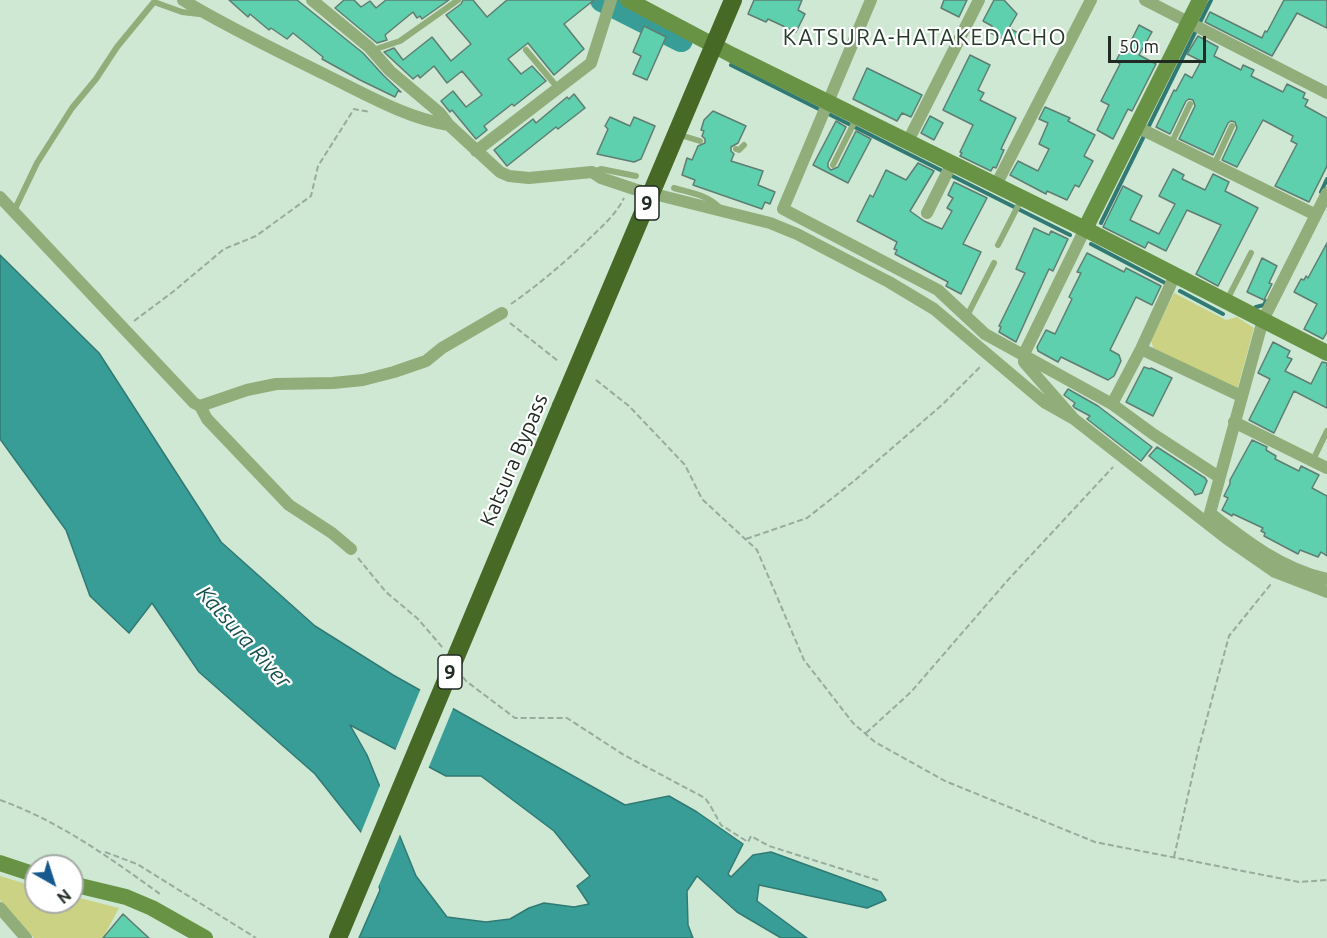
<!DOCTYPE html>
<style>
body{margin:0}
#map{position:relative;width:1327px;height:938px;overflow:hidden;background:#cee8d3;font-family:Ubuntu,sans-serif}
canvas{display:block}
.north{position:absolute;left:24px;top:854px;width:60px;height:60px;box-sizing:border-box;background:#fff;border:2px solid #a6aaa7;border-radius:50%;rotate:141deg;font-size:16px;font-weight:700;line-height:24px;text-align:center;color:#212a23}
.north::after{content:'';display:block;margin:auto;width:21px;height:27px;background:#16598e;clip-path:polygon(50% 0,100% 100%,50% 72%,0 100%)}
.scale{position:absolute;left:1108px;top:36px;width:98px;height:27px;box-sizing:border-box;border:3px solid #212a23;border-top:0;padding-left:8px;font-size:18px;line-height:21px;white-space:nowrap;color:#212a23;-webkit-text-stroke:4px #fff;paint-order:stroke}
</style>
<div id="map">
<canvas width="1327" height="938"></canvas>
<div class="north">N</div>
<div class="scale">50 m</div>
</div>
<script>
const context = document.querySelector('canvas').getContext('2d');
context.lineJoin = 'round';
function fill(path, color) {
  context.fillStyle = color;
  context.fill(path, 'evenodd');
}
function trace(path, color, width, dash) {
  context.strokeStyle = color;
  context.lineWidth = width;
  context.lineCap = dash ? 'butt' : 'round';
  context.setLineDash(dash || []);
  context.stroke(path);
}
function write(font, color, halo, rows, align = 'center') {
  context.font = font + ' Ubuntu,sans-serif';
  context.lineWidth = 4.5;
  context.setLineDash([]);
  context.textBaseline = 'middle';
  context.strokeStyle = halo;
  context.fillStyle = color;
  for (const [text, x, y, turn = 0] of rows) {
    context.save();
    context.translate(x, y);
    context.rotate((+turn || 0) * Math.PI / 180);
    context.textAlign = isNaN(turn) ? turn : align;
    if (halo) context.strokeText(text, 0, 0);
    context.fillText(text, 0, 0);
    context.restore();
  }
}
fill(new Path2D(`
 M1174,293L1226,320L1237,317L1254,328L1237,390L1154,350L1151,341Z
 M0,876L36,887V902H72V896L119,908L103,938H34L0,900Z`), '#cbd284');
const water = new Path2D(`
 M0,255L99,353L221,542L315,626L393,675L625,805L669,796L697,812L743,844L728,874L731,877L753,855L771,852L881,892L886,900L867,908L759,885L757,901L807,938H781L737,912L697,876L687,891L688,925L693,938H359L380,890L365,837L315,774L199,672L152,603L129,633L90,596L66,530L0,439ZM350,725L446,776H481L554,831L590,876L577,886L589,904L574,907L544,903L529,908L510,919L486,922L447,917L416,876L367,755Z`);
fill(water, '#389d97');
trace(water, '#317a74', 1.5);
fill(new Path2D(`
 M421,688L454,706L428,769L395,751Z
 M381,783L401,832L357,938H356L377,890L360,835Z`), '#cee8d3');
trace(new Path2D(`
 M731,65L1070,235
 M1321,192L1327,179
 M1101,223L1211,0
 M1091,244L1167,284
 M1180,291L1223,314
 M1256,307L1264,305L1266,301`), '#317a74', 4);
trace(new Path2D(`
 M602,0L681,40`), '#389d97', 24);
const building = new Path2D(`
 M229,0H297L363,53L384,76L401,92L398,91L395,97L360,80L322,59L323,57L293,33L287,39L271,28L269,30L250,14L248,17Z
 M344,0H354L361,7L370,1L376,8L386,0H449L422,19L420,16L417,18L413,12L385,35L387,40L377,43L335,8Z
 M463,0H473L487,17L507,0H594L564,24L584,49L554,75L528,43L508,59L521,74L532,66L546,81L514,106L512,104L484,126L487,130L476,139L452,110L450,112L441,101L453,91L466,107L482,95L462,71L447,83L434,66L420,78L418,75L413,79L384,52L394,48L403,60L432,37L451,61L471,44L446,15L461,4Z
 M754,0H802L798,10L805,14L796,32L768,19L766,22L748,14Z
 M944,0H967L959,17L941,8Z
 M994,0H1004L1017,14L1009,28L1018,33L1013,44L989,32L992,26L983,21Z
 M1284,0H1327V28L1297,13L1272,56L1205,22L1210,12L1262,38L1265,31L1267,32Z
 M1139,25L1152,32L1139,55L1156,64L1132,111L1128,109L1113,139L1097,130L1109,105L1101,101L1120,64L1116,61L1122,49L1126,51Z
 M644,26L666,37L647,80L633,74L641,56L633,52Z
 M1198,36L1218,47L1214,56L1241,70L1243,65L1254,70L1251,76L1283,92L1287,84L1305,93L1303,98L1308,100L1305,106L1327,118V166L1309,202L1275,186L1297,144L1291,141L1293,136L1263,120L1237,167L1222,160L1237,128L1235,122L1231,121L1228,123L1213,155L1179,139L1195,106L1193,100L1189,99L1186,101L1170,134L1156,127L1174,90L1176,91L1185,74L1192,78L1201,61L1187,54Z
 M970,55L990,65L978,90L984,93L980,100L1016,118L1001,149L1004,150L996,168L993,167L991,171L960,156L962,153L960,152L973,125L943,110Z
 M867,68L922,95L911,117L902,113L897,121L853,99Z
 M574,94L585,108L558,129L556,127L507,166L494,150L533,119L536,123L567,97L569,99Z
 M1045,107L1070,118L1068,121L1095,135L1084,156L1093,161L1079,187L1075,185L1067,200L1047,191L1046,194L1010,175L1018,161L1038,171L1049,149L1039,144L1048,123L1039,119Z
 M713,111L746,126L738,143L731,147V151L734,154L731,161L763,171L758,185L775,192L770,204L765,202L762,209L693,185L695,180L682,175L687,158L692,160L698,146L705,143V139L702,136L704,131L701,130L704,120Z
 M930,116L943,123L934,140L921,133Z
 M610,117L630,126L634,117L655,126L641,159L634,162L597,154L608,129L605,126Z
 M836,121L846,127L828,163V167L831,170L838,167L856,131L871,139L848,183L813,165Z
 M918,163L934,171L910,211L924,221L942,229L952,211L947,208L953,198L948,195L954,182L987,198L963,244L981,252L961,294L946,286L948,282L895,254L897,250L894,249L897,242L857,221L870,195L873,197L886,170L906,180Z
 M1173,169L1184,175L1182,179L1205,190L1213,174L1229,182L1225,191L1258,208L1218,286L1196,274L1221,225L1187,210L1166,251L1148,242L1145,248L1103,227L1123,186L1142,196L1130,220L1159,234L1175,204L1159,196Z
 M1034,228L1049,235L1051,231L1068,239L1053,271L1049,269L1043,282L1016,342L999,332L1001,327L999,326L1025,273L1016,269Z
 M1327,243V332L1323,339L1304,329L1317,304L1294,292L1301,279L1304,280L1306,276L1308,278Z
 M1087,253L1124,272L1126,268L1161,286L1152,305L1136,297L1110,350L1119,355L1121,361L1114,376L1108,380L1061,357L1058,362L1038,351L1037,347L1046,330L1055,334L1072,299L1069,297L1081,273L1077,272Z
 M1262,258L1277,266L1269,283L1272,284L1264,300L1247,292Z
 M1273,342L1290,351L1287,357L1292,359L1285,371L1311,384L1322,362L1327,363V408L1294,391L1274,433L1249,420L1270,379L1258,373Z
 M1144,367L1150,369L1151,368L1172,378L1153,416L1126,402Z
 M1068,389L1098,406L1152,447L1141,461L1087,419L1090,416L1075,408L1073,406L1075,403L1064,395Z
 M1252,440L1267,447L1266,450L1276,456L1275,459L1299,471L1301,466L1319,475L1312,488L1327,496V556L1321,552L1318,557L1300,550L1298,554L1264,536L1265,533L1261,531L1263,528L1233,514L1232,516L1222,510L1228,498L1224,496L1230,484V480Z
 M1157,447L1205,478L1207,481L1202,493L1195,495L1193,491L1149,456Z
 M123,914L149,938H103Z`);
fill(building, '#5fd0ae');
trace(building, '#5f7d72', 1.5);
trace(new Path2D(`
 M511,304C538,285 563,264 587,241C601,227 615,216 624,198
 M134,321L174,291L224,249L256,236L311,196L318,166L354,109L370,112
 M510,323L558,361
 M596,380L629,406L685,465L702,499L757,550L804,660L853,723L875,742L945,781L1095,842L1299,882L1327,880
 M746,539L807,518L854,481L943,404L982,365
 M358,558L386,592L418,619L443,648
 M463,677L466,681L515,718H567L624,755L705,798L710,805L721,825L748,842L751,836L769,846L880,881
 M866,733L911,692L1007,581L1113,467
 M0,800C59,821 110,858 160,894
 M105,852L137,864L256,938
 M1174,857L1198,751L1229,636L1271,584`), '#97ac9c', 2, [6, 3]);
trace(new Path2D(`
 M373,50L400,41L458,0
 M526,50L558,88
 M677,134L700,141
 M1171,144L1190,104
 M736,149L739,150L744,145
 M833,165L857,117
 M1214,165L1232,126
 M592,172L601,169L636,176
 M674,188C691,193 708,195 720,208
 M14,211L37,163L72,108L96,79L117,47L154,2L182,12L199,14
 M998,245L1021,200
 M1227,300L1251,253
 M967,316L994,263
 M1313,460L1327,431`), '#90ad7a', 6);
trace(new Path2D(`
 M183,0C229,28 278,51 326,75C365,94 406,118 449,125
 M312,0L369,47L390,71L440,113L449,125L500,172L509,176L529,178L592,172L601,178L634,189L770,223L797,234L889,282L934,309L1044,402L1074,419
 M871,0L783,209L938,290L985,334L1112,404L1153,434L1219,477
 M1145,0L1327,93
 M1137,127L1316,215
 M908,141L979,0
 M476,151L591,63L611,0
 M996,185L1091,0
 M1327,193L1263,320L1210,513C1246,541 1282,569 1327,579
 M0,197L194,403L200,406L207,419L289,505L332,533L351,549
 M927,213L952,163
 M1085,229L1024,354V362L1074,419L1226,538L1275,572L1327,592
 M1141,349L1241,396
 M1112,404L1141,349L1175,275
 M200,406L247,390L276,384L333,383L363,380L394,372L426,361L442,348L502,313
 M1234,422L1327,468
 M0,908L26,938`), '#90ad7a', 12);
trace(new Path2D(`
 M628,0L732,55L1085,229L1327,353
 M1085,229L1200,0
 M0,863L36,875
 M72,884L126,897L152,908L205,938`), '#699344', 16);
trace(new Path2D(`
 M561,406L733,0`), '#466925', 18);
trace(new Path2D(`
 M338,938L561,406`), '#466925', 18);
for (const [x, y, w] of [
 [647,203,24],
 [450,672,24]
]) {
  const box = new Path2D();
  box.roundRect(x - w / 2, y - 17, w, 34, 4.5);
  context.fillStyle = '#fff';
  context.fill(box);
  trace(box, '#212a23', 1.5);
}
write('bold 20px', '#212a23', null, [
 ["9",647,203],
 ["9",450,672]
]);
write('21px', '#212a23', '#fff', [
 ["Katsura Bypass",514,460,-67]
]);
context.letterSpacing = '1.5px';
write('22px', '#263b2b', '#fff', [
 ["KATSURA-HATAKEDACHO",925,38]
]);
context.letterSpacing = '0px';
write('italic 22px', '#17504d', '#fff', [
 ["Katsura River",244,637,48]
]);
</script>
